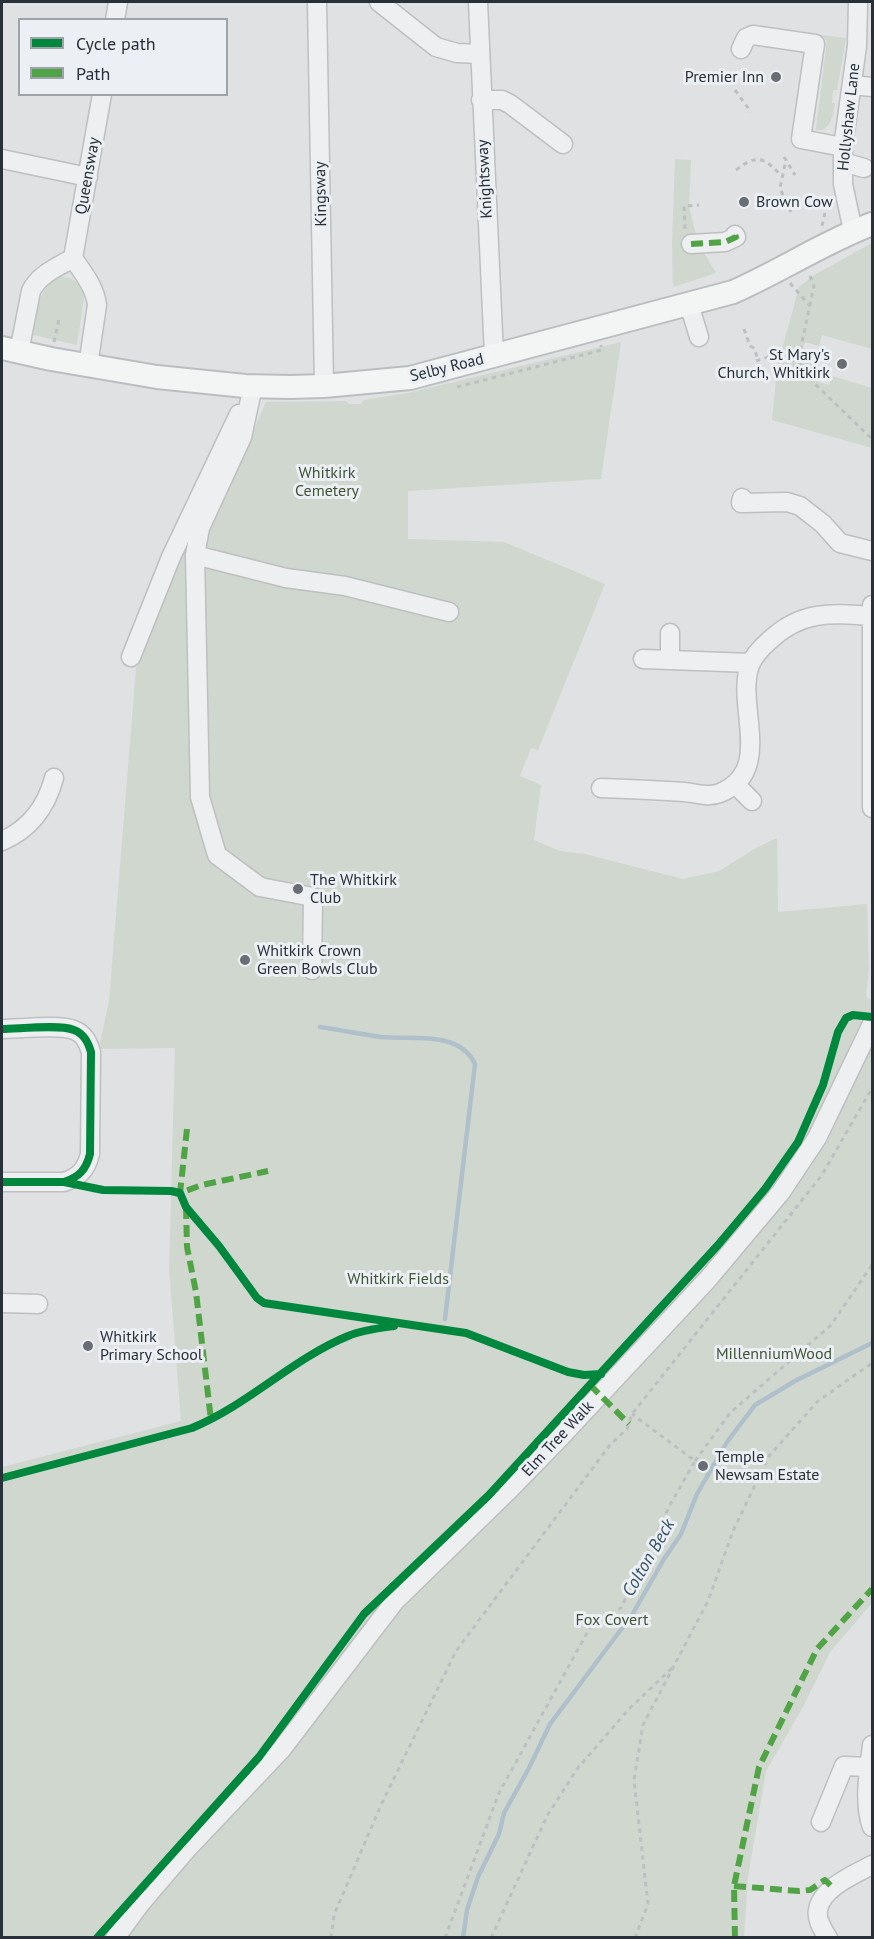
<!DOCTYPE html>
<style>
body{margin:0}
#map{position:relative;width:874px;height:1939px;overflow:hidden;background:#dfe1e3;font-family:"PT Sans",sans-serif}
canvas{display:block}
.frame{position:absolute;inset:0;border:3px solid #283039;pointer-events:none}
.legend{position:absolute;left:18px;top:18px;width:210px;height:78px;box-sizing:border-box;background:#eceff3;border:2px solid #9ea3a9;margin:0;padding:8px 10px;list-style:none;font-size:18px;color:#283039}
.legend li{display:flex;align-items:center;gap:12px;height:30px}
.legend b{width:30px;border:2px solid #9ea3a9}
</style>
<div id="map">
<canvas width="874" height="1939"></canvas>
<div class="frame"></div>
<ul class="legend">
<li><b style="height:8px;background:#00873e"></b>Cycle path</li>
<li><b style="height:8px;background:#51a445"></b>Path</li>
</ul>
</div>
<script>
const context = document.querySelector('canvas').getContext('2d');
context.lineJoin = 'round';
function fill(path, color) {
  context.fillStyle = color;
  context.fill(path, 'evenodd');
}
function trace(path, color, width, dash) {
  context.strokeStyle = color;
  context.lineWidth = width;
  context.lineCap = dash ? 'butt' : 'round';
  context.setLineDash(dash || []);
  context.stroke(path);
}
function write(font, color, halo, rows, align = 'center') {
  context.font = font + ' "PT Sans",sans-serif';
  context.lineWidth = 6;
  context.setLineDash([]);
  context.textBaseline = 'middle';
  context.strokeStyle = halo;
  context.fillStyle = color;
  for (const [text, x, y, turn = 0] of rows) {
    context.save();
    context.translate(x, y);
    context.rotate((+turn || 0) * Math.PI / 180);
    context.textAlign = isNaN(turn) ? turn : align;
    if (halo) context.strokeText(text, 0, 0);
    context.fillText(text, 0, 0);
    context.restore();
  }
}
fill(new Path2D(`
 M788,31L846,38L837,90H833L832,103H835C833,115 832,123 823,130H816L827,40L788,34Z
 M675,159L691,160L689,206L698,243L716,273L673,287L672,244Z
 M872,243V349L822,335L819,346L805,342L801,355L813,359L811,368L821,371L818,382L829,385L832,376L872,388V448L772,420L777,368L799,287L816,274Z
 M63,277C75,278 82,285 84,297L77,345L33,335C38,315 37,281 63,277Z
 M621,342L601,479L408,491V539L504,542L605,584L538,750L531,748L520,776L541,785L534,840L560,851L585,854L683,879L719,871L756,848L777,838L778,912L867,904L869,969L866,996L872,1001V1603L830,1652L803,1707L766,1771L748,1877L744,1937L2,1938V1467L181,1421L169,1269L175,1048L101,1049L100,1043L109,1001L136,669L168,582L237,433L250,438L266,402L346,401L349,404H361L364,400L408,393Z`), '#d0d7cf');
trace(new Path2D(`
 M320,1027C340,1030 361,1034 381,1037C412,1040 459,1030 475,1064L445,1319
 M463,1938L467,1910L478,1877L499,1834L504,1813L529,1768L550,1724L632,1615L664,1559L681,1534L697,1494L727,1442L755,1405L795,1381L872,1343`), '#afc0cb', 4.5);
const minor = new Path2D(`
 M317,2L324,386
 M379,2L436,47L457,53L479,54
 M478,2L494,356
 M115,20L118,2
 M741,49L746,38L753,35L815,44L801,139L843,147
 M852,85L872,87
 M481,100H502L510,104L563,144
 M2,159L88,177
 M843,162L864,168
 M853,231L843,184V147L857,46L858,2
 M691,244L725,242L736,237L735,235
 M689,304L699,337
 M19,352L31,291C39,274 58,267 73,258
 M88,366L97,305C95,287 83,273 73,258L102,94
 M253,386L242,437L200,528L195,555L200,797L217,855L260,887L313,897L312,970
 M742,498L741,503L787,502L800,506L823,524L840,543L872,551
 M195,555L286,578L345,586L449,612
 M872,605V808
 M670,633V659
 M131,657L171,557L239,414
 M643,659L751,663
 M735,784L752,801
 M601,788C629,789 656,790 684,792C696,793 708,798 720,793C775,771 735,705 750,665C754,655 762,647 770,640C802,610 832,613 872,616
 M2,841C30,829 46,808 54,778
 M2,1029C18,1029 60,1024 74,1030C84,1034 88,1042 91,1052L90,1154C86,1170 79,1177 64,1182H2
 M2,1303L38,1304
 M872,1745C869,1770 863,1803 872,1827
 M821,1822L844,1766L870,1767
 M115,1938L141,1903L188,1848L281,1750L395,1601L511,1488L554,1444L708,1279L781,1192L817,1138L872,1024
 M828,1938C823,1930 816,1920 818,1910C821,1888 855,1874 872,1865`);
const major = new Path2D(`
 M2,348L51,359L157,377L245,386L290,387L324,386L410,378L733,292C781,271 824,242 872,224`);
trace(minor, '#bdbfc1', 21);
trace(major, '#bbbec0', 26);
trace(new Path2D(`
 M735,90L751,112
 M784,157L795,175
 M736,170C758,153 764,158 782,176
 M785,200L793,216
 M782,202L785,200L780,188L786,160
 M822,226L826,208L831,207
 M685,229L684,206L699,205
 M810,276L814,286L798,361L815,384L872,439
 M790,283L810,306
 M744,329L750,346L754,348L758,360
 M54,342L59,319
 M756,361L768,357L798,361
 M457,387L602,350L601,345
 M695,1461L730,1413L831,1325L872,1265
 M331,1938L334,1915L381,1805L456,1651L610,1445L627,1429L632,1414L822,1175L872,1088
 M445,1938L499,1793L593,1622L621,1608L670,1505L695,1461L632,1414
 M491,1938L547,1816L577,1769L628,1710L672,1668
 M635,1938L648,1904L634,1780L643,1725L708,1601L733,1531L769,1456L818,1401L872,1363`), '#bdc0c2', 3, [4.5, 4.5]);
trace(minor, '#eeeff0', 18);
trace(major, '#f3f4f4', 22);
trace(new Path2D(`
 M691,244L725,242L736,237L735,235
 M187,1129L180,1193L202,1185L268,1171
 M186,1207L187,1247L196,1292L211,1420
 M590,1385L629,1424
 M734,1886L799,1891L810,1890L825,1880L833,1888
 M735,1938L734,1886L759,1767L817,1649L872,1589`), '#51a445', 6, [12, 6]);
trace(new Path2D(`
 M2,1029C18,1029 60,1024 74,1030C84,1034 88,1042 91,1052L90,1154C86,1170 79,1177 64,1182H2
 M64,1182L103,1190L171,1191L180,1193L186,1207L219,1246L257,1298L264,1303L466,1333L568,1372L584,1375L601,1374
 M2,1478L192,1428C248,1405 292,1359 348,1336C362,1330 379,1328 394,1326
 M97,1938L259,1757L364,1614L489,1495L718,1245L765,1189L798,1142L823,1085L838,1032L846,1018L853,1015L872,1017`), '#00873e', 8);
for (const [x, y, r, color] of [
 [776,77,6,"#686e74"],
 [744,202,6,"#686e74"],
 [842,364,6,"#686e74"],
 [298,889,6,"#686e74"],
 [245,960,6,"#686e74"],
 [88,1346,6,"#686e74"],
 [703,1466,6,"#686e74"]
]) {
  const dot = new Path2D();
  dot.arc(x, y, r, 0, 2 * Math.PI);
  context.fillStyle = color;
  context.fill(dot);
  trace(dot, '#eceff3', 2);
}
write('16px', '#283039', '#eceff3', [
 ["Premier Inn",764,77,"right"],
 ["Brown Cow",756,202],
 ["St Mary's",830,355,"right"],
 ["Church, Whitkirk",830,373,"right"],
 ["The Whitkirk",310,880],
 ["Club",310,898],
 ["Whitkirk Crown",257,951],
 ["Green Bowls Club",257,969],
 ["Whitkirk",100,1337],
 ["Primary School",100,1355],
 ["Temple",715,1457],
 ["Newsam Estate",715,1475]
], 'left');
write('16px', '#283039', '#eceff3', [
 ["Hollyshaw Lane",849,117,-84],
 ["Queensway",88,176,-80],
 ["Knightsway",485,179,-93],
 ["Kingsway",321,194,-91],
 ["Selby Road",447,368,-14],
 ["Elm Tree Walk",558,1439,-47]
]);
write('16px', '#3f5437', '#eceff3', [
 ["Whitkirk",327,473],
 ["Cemetery",327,491],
 ["Whitkirk Fields",398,1279],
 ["MillenniumWood",774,1354],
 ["Fox Covert",612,1620]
]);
write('italic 18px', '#375369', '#eceff3', [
 ["Colton Beck",649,1558,-60]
]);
</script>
